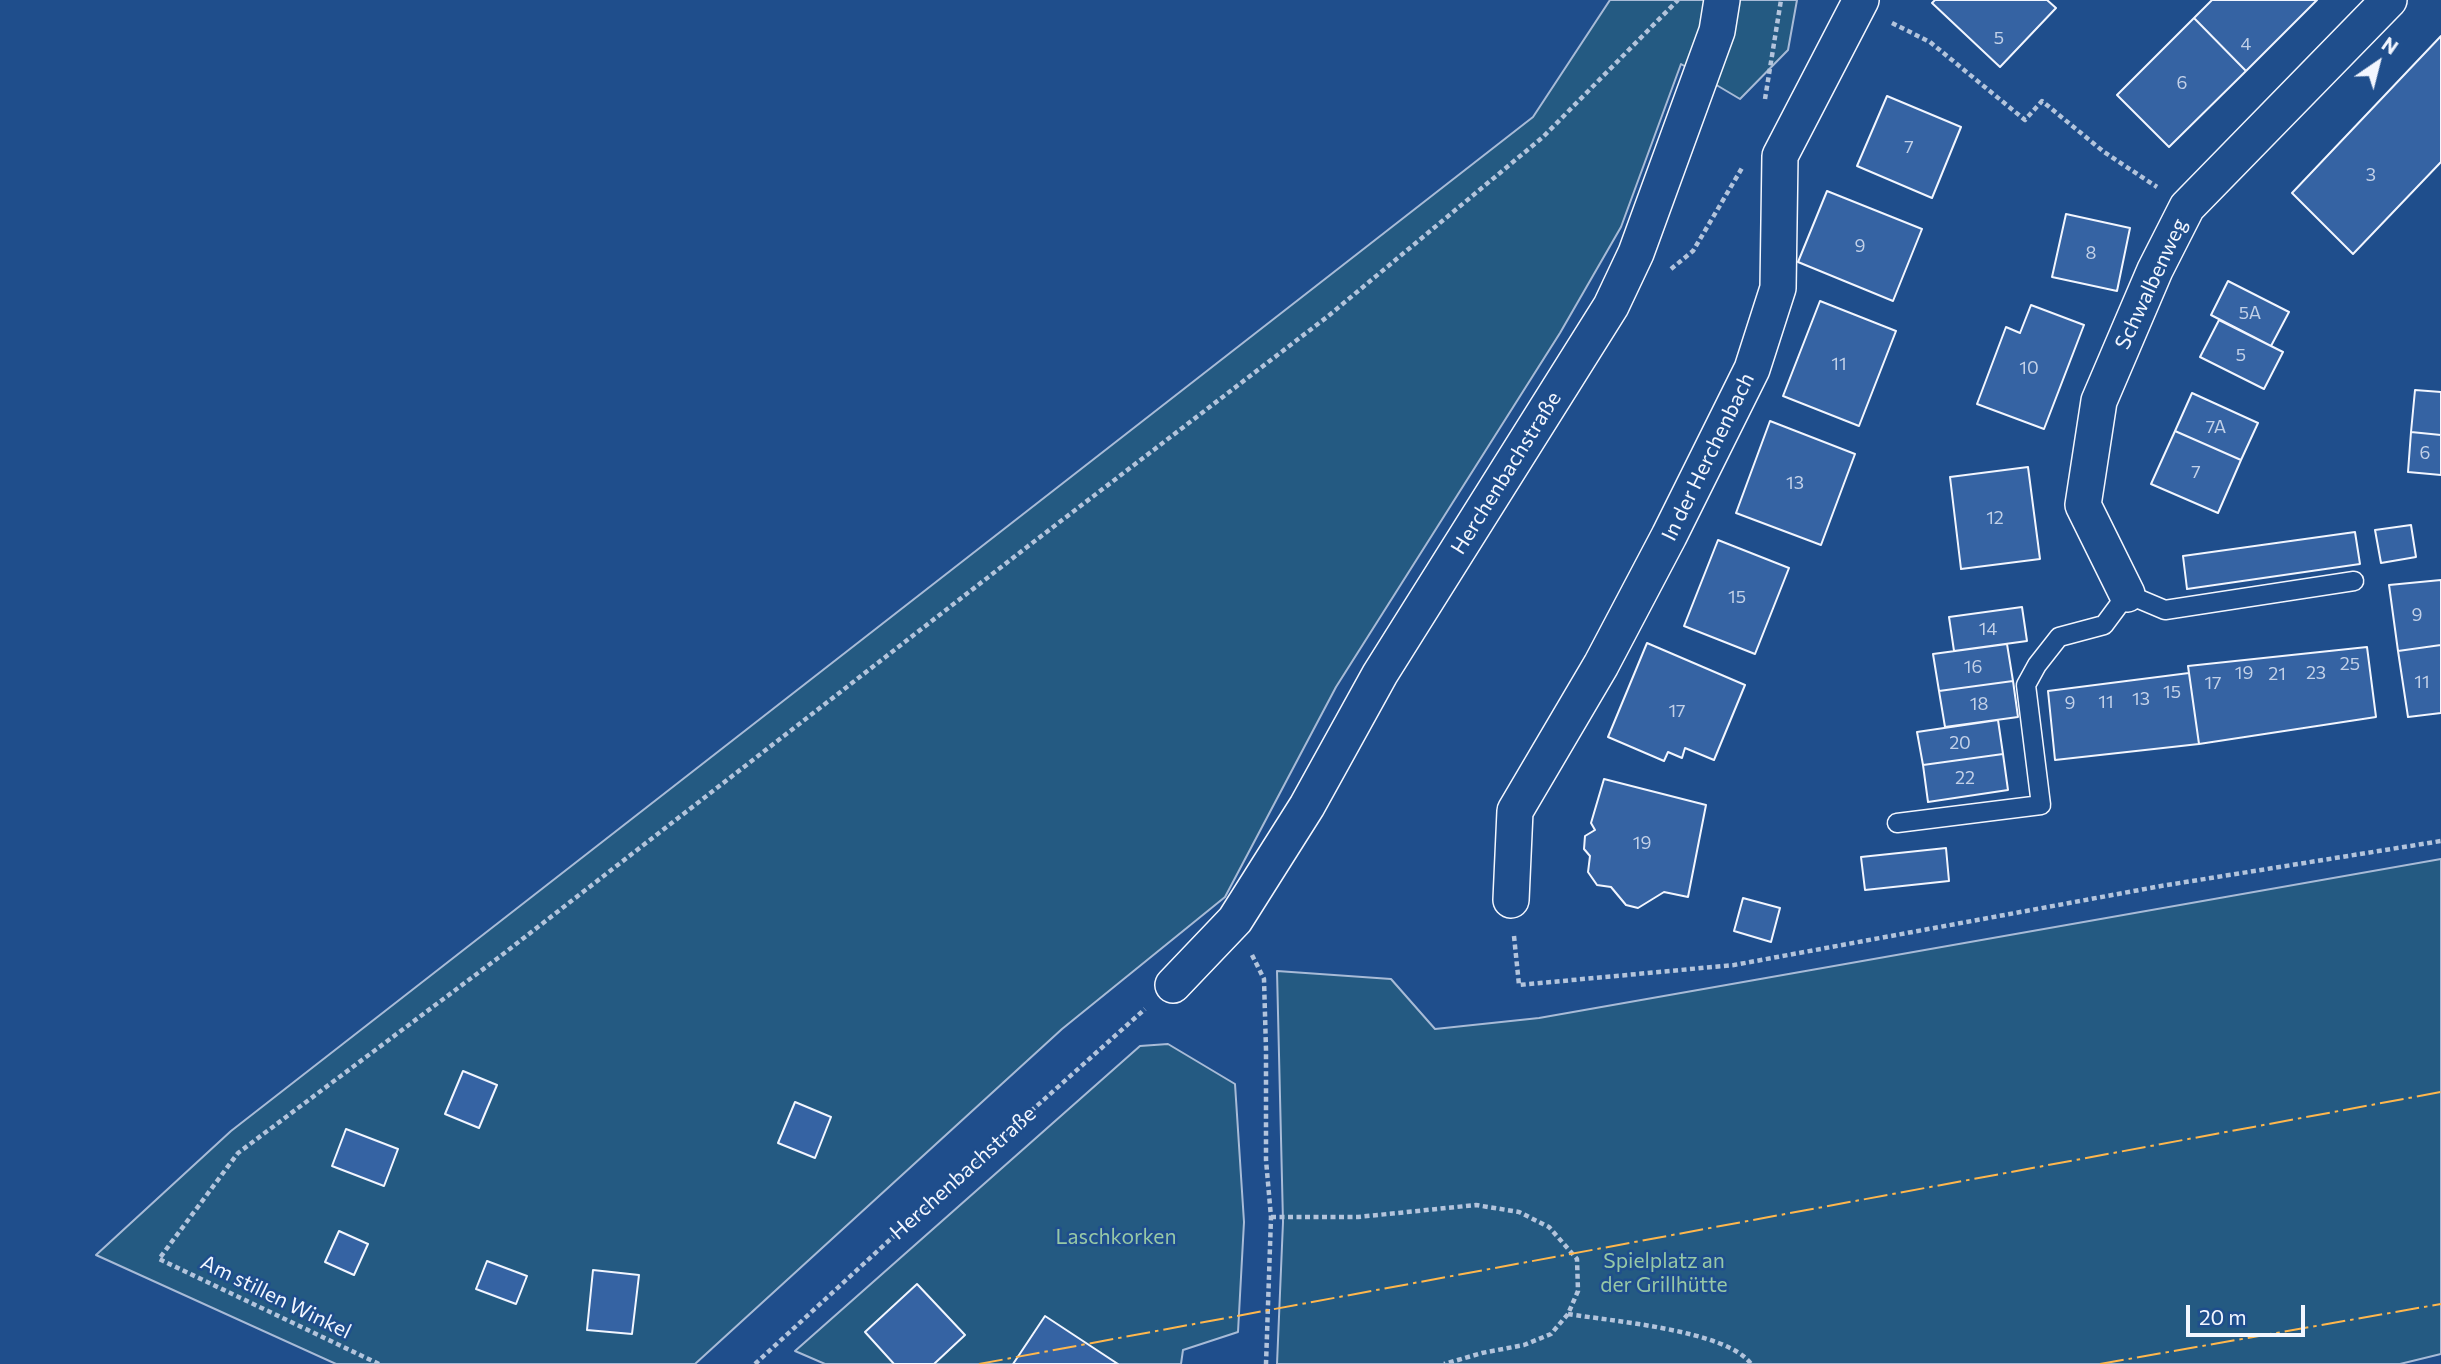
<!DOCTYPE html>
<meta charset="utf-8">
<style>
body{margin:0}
#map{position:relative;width:2441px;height:1364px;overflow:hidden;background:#1f4e8c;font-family:Commissioner,sans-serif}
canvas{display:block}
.north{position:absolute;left:2343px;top:28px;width:70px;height:70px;-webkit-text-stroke:5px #1f4e8c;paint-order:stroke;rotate:35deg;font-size:19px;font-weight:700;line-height:28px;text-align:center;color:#f2f6ff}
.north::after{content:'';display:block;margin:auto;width:24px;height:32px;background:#f2f6ff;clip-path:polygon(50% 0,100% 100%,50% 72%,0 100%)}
.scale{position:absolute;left:2186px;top:1305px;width:119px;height:32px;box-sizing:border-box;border:4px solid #f2f6ff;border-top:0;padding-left:9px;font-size:21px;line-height:24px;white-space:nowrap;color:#f2f6ff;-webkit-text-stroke:5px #1f4e8c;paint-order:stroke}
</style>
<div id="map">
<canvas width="2441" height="1364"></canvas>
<div class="north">N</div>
<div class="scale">20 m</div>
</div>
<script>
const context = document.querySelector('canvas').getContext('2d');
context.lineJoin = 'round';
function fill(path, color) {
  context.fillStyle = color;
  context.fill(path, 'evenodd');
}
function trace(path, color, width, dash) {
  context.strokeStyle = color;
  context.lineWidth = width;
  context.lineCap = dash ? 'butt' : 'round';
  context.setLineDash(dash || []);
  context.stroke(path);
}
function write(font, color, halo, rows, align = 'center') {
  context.font = font + ' Commissioner,sans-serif';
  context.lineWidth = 5;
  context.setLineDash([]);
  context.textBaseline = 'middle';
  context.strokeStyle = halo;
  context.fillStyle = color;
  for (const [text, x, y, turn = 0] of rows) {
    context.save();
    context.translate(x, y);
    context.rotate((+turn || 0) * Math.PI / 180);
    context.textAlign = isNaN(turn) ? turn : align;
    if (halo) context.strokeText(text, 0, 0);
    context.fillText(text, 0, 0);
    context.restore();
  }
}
const green = new Path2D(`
 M1610,0H1797L1788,50L1740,99L1681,64L1621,227L1560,333L1336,687L1225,897L1062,1029L695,1364H336L96,1255L231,1131L1533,117Z
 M2441,859V1354L2400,1364H1277L1283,1222L1277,971L1391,979L1435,1029L1539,1018Z
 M1168,1044L1235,1084L1244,1222L1238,1332L1183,1350L1181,1364H825L795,1351L1140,1046Z`);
fill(green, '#245a82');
trace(green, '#a8bbd7', 2);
const building = new Path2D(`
 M1935,0H2047L2056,8L2000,67L1932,3Z
 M2212,0H2317L2246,71L2194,18Z
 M2194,18L2246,71L2169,147L2117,95Z
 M2441,36V162L2353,254L2292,193Z
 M1887,96L1961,127L1932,198L1857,166Z
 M1827,191L1922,229L1893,301L1798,262Z
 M2066,214L2130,228L2117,291L2052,277Z
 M2228,281L2289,312L2271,346L2211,315Z
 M1820,301L1896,331L1859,426L1783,396Z
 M2031,305L2084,325L2044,429L1977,404L2006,327L2020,333Z
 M2219,320L2283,352L2264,389L2200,357Z
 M2415,390L2441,392V435L2411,432Z
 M2192,393L2258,423L2241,460L2175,431Z
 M1770,421L1855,454L1821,545L1736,513Z
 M2175,431L2241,460L2218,513L2151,484Z
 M2411,432L2441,435V475L2408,472Z
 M2028,467L2040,559L1961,569L1950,477Z
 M2411,525L2416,557L2381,563L2375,530Z
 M2355,532L2360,564L2187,589L2183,556Z
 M1718,540L1789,568L1755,654L1684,626Z
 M2441,580V645L2398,651L2389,585Z
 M2022,607L2027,641L1954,651L1949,617Z
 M1647,643L1745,685L1714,760L1685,748L1682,758L1668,752L1664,761L1608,737Z
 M2007,644L2013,681L1939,691L1933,654Z
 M2441,645V713L2408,717L2398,651Z
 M2367,647L2376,717L2199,744L2188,666Z
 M2189,673L2199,744L2055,760L2048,691Z
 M2013,681L2018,717L1945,727L1939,691Z
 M1998,720L2003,754L1923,765L1917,732Z
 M2003,754L2008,790L1928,802L1923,765Z
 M1604,779L1706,805L1688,897L1664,892L1638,908L1626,905L1611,887L1597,885L1588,872L1590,856L1584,849L1585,836L1595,830L1591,823Z
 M1946,848L1949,881L1865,890L1861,857Z
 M1743,898L1780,908L1771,942L1734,931Z
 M463,1071L497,1085L479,1128L445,1114Z
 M795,1102L831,1117L815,1158L778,1143Z
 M346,1129L398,1149L384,1186L332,1166Z
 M339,1231L368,1244L354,1275L325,1262Z
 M487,1261L527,1276L516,1304L476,1289Z
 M593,1270L639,1275L632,1334L587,1330Z
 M917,1284L965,1335L934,1364H894L865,1332Z
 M1045,1316L1118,1364H1013Z`);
fill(building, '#3563a3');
trace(building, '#f2f6ff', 2);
const lane = new Path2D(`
 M1897,823L2041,805L2026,685L2037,665L2059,637L2104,625L2127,594L2165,610L2354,581`);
const street = new Path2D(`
 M2127,594L2083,505L2099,401L2155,270L2187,207L2389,0
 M1511,900L1515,811L1601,665L1669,536L1752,369L1778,288L1780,156L1861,0
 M1173,985L1235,920L1307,806L1380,674L1611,306L1636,253L1717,31L1722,0`);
trace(lane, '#f2f6ff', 21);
trace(street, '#f2f6ff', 38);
trace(new Path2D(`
 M1892,23L1930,42L2025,120L2042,101L2104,152L2157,187
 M1765,99L1781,0
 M1671,269L1693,251L1742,168
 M1514,936L1519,985L1734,965L2161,886L2441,841
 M1252,955L1264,979L1266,1050V1160L1271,1217L1266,1364
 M1271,1217H1358L1476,1205L1519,1212L1549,1227L1577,1259L1578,1291L1568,1314L1551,1334L1524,1345L1482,1353L1444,1364
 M1568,1314C1610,1321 1727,1330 1751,1364
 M379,1364L159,1259L238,1153L498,958L1027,547L1327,317L1543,137L1678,0
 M755,1364L972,1164L1145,1009`), '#b3c4dc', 4.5, [5, 3.5]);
trace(lane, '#1f4e8c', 18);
trace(street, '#1f4e8c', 35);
trace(new Path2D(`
 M979,1364L2441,1092
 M2100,1364L2441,1304`), '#ffb74d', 2, [24, 5, 3.5, 5]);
write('18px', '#c3d1e8', null, [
 ["5",1999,38],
 ["4",2246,44],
 ["6",2182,83],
 ["7",1909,147],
 ["3",2371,175],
 ["9",1860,246],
 ["8",2091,253],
 ["5A",2250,313],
 ["5",2241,355],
 ["11",1839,364],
 ["10",2029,368],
 ["7A",2216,427],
 ["6",2425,453],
 ["7",2196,472],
 ["13",1795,483],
 ["12",1995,518],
 ["15",1737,597],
 ["9",2417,615],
 ["14",1988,629],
 ["25",2350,664],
 ["16",1973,667],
 ["19",2244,673],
 ["23",2316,673],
 ["21",2277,674],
 ["11",2422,682],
 ["17",2213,683],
 ["15",2172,692],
 ["13",2141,699],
 ["11",2106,702],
 ["9",2070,703],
 ["18",1979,704],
 ["17",1677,711],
 ["20",1960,743],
 ["22",1965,778],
 ["19",1642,843]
]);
write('21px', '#f2f6ff', '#1f4e8c', [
 ["Schwalbenweg",2151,284,-65],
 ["In der Herchenbach",1708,457,-64],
 ["Herchenbachstraße",1506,473,-58],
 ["Herchenbachstraße",963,1173,-42],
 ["Am stillen Winkel",276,1297,26]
]);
write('21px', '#97c8a6', '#1f4e8c', [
 ["Laschkorken",1116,1237],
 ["Spielplatz an",1664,1261],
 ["der Grillhütte",1664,1285]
]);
</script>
